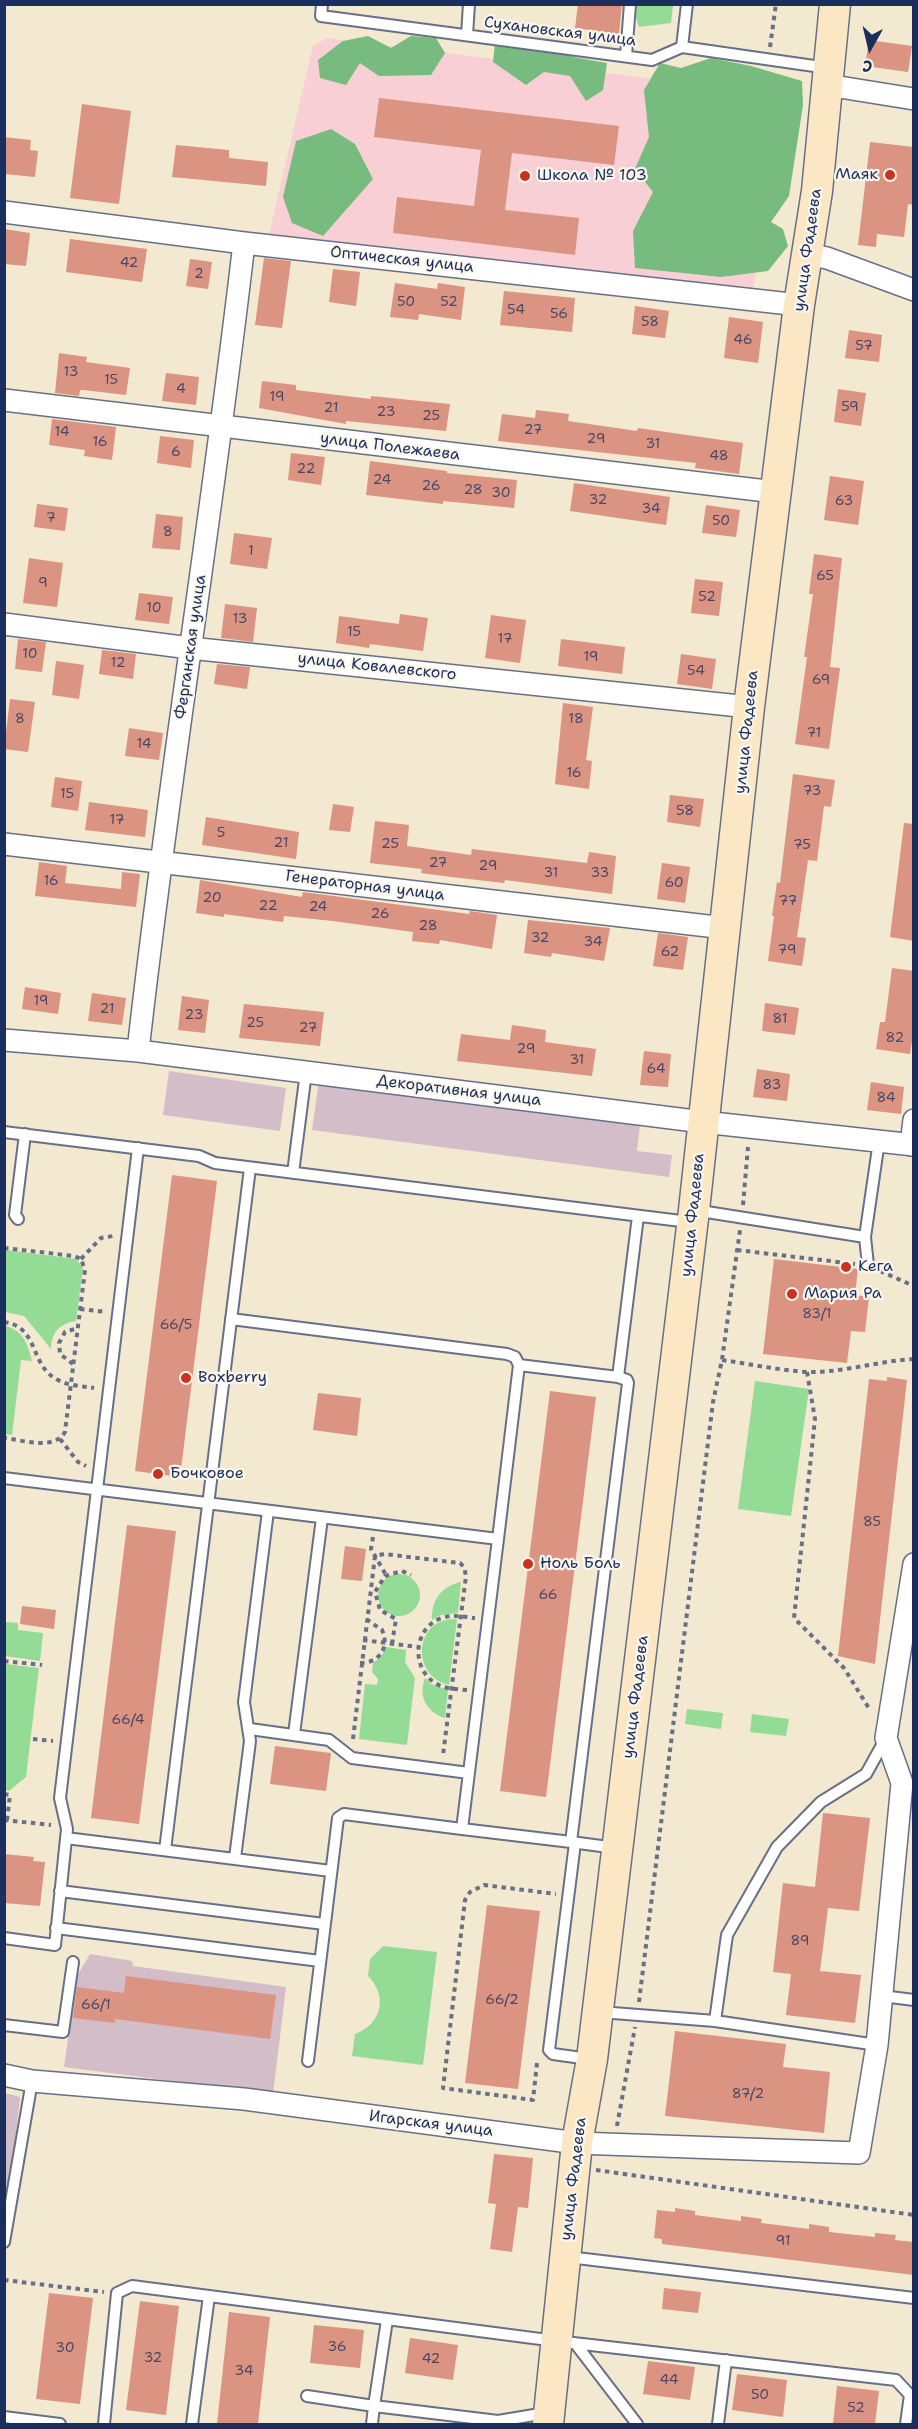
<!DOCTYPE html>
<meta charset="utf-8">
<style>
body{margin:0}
#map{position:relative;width:918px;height:2429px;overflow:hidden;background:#f3e8d0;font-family:"Shantell Sans",sans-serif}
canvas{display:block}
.frame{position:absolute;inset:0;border:6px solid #1b2f5e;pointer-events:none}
.north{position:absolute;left:840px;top:18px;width:60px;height:60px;-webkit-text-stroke:4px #fbf7ec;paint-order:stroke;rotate:188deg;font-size:16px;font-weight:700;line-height:24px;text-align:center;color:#1b2f5e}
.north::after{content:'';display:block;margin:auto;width:21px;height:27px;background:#1b2f5e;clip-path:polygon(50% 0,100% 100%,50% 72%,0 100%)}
</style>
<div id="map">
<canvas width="918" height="2429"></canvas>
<div class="frame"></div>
<div class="north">С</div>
</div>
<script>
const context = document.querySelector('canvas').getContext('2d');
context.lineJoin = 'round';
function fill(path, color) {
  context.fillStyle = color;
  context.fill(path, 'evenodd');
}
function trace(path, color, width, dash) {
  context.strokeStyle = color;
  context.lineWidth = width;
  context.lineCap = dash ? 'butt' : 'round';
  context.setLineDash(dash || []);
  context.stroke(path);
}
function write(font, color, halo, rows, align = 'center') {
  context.font = font + ' "Shantell Sans",sans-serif';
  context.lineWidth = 4.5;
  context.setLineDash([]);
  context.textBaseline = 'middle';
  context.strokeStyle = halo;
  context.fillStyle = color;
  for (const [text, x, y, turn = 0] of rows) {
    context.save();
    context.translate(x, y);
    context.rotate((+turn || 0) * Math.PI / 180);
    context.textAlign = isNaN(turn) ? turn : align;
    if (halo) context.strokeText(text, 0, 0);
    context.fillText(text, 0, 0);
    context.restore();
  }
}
fill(new Path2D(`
 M327,38L750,91L775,119L753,293L269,234L313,46Z`), '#f7cfd5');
fill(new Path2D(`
 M169,1071L286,1088L280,1131L163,1115Z
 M319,1081L640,1124L637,1151L672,1155L669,1177L312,1130Z
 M90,1954L132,1961L133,1966L286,1987L273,2094L64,2067L77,1976Z
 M5,2093L20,2097L5,2232Z`), '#d2bdc8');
fill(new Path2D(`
 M636,5H673L671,23L639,27L635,15Z
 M5,1250L76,1259L83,1268L76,1321C60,1323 51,1333 51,1349L24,1316L5,1312Z
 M5,1326C23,1330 28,1344 32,1361L21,1360L12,1435L5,1434Z
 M755,1381L809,1389L791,1516L738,1509Z
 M378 1595a21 21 0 1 1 42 0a21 21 0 1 1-42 0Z
 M461,1582L458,1613L441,1615L432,1620C431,1600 442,1586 461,1582Z
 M457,1619L449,1685C409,1675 415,1616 457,1619Z
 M5,1622L18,1623V1630L43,1633L40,1661L5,1656Z
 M386,1647L406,1650L405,1662L415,1678L407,1745L359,1739L365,1684L377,1685L378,1679L372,1672L373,1663L381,1657Z
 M5,1664L39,1668L26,1777L9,1791L4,1790Z
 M425,1678L431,1684L448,1690L445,1718C426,1712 418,1696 425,1678Z
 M687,1709L723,1713L721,1729L685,1724Z
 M752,1714L789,1719L786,1736L750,1732Z
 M383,1946L437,1952L423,2065L352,2056L355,2034C382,2024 388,1996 368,1976L370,1959Z`), '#94db95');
fill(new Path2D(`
 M368,36L391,48L411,36L436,38L445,53L431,75L379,76L360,63L346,85L320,78L318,60L343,41Z
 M495,43L568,47L573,57L607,63L603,90L586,101L570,76L544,72L526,85L493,62Z
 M711,58L751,66L802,81L803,105L789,196L771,222L783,229L788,246L768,271L721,277L635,268L633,231L653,192L635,169L649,137L644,90L660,63L681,68Z
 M331,129L355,144L373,179L323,236L292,223L283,197L296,141Z`), '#77bb7e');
fill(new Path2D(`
 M578,4H622L619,34L575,28Z
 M869,40L912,46L908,72L865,66Z
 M379,98L619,126L614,165L512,153L505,210L579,218L575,255L393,233L397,197L474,206L481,150L374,137Z
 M82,104L131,111L119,204L70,198Z
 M4,137L31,140L30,150L38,151L35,177L4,174Z
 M870,142L914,147V205L908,204L904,237L877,234L876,247L858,245Z
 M176,145L229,150V158L268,162L266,186L172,177Z
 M4,229L30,233L26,266L4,264Z
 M70,239L147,249L142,282L66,272Z
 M264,258L291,261L282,328L255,325Z
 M190,259L212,262L208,289L186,286Z
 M333,269L360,272L356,306L329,302Z
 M395,283L437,289L438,283L465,287L461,320L419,314L418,320L390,317Z
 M504,291L575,298L572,332L500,325Z
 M635,306L669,311L665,338L632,334Z
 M729,317L763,322L758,363L724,358Z
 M849,330L882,335L879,362L845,358Z
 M59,353L87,357L86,362L130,368L126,395L83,390H80L79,396L55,393Z
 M166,373L199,377L196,405L162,401Z
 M262,381L296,385V390L371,399V396L450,404L446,431L346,421V424L259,408Z
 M838,389L866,393L861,426L834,422Z
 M536,410L569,414L568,421L637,431L638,428L743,443L739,474L695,468L696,463L498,441L502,414L535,418Z
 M52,419L116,427L112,460L84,456L85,450L49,445Z
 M160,436L194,440L191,468L157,463Z
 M291,453L325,457L321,485L288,480Z
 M370,461L447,471V473L517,480L514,508L443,501V504L366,495Z
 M830,476L864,481L858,525L824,520Z
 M574,483L670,497L666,525L570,511Z
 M37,504L68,508L65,531L34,527Z
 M706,505L740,510L736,537L702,533Z
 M156,514L183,517L180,550L152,548Z
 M234,533L272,538L267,569L230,564Z
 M814,554L842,558L830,667L840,668L829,749L795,744L807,657H804L813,594H809Z
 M29,558L63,563L57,607L23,603Z
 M695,579L723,582L719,616L691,613Z
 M139,593L173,597L169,624L135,620Z
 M225,604L257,608L253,642L221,638Z
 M400,614L428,618L423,651L370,644L369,648L336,643L339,616L399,624Z
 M491,615L526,620L520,663L485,658Z
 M18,639L46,642L42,672L15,669Z
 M561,639L625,647L622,674L558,666Z
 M102,650L136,654L133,679L99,674Z
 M681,654L716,659L712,689L677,684Z
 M56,661L84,665L79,699L52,695Z
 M217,664L250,667L247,689L214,684Z
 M10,699L35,702L28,752L4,749Z
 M563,703L593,707L586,760L592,761L589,789L555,784Z
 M129,728L163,733L159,760L125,756Z
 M793,774L835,780L831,807L824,806L817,861L808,860L797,937L806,938L802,966L768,961L774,916H772L777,882L780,883Z
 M55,777L82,781L78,811L51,807Z
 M670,795L704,799L700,827L667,822Z
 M89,802L148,810L145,837L85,830Z
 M333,804L354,807L350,832L329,830Z
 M206,817L299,832L296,859L202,845Z
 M375,821L409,825L407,846L471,855L472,849L587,863L589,852L616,856L612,894L505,880L504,883L451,877L421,873L422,869L370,863Z
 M904,823L914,824V941L890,937Z
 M39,862L67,866L65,883L121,889L122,872L140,874L136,907L35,896Z
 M662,863L690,867L685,903L657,899Z
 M200,880L302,897L303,892L469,914L470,911L497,915L492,949L440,940L439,944L412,941L413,932L333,921L284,916L283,922L224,914V917L196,913Z
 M528,920L610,928L604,961L552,953L551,957L524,953Z
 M658,933L688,937L683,970L653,966Z
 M892,968L914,971V1028L910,1054L876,1049L880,1022H885Z
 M25,987L61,993L58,1014L22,1009Z
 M92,993L126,998L122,1025L88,1021Z
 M182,996L209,1000L205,1033L178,1030Z
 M765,1003L799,1008L795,1035L762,1031Z
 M244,1004L324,1012L320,1046L239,1038Z
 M512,1025L546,1030L545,1042L596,1049L592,1076L457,1061L461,1034L510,1040Z
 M644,1051L671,1054L668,1087L640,1085Z
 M757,1069L790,1074L787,1101L753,1097Z
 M871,1082L904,1087L901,1114L867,1110Z
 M172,1175L217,1181L180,1477L135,1471Z
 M774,1259L858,1269L855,1295L869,1297L865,1332L851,1331L847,1363L763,1354Z
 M887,1377L907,1380L875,1664L838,1656L869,1379L887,1381Z
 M550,1391L596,1397L546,1797L500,1791Z
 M318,1393L361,1398L357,1436L313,1430Z
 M127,1525L176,1531L139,1824L91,1818Z
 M345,1546L366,1549L362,1581L341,1579Z
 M22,1606L56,1610L54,1629L20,1624Z
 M275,1746L331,1753L326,1791L270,1784Z
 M823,1813L870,1818L859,1911L828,1908L820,1971L861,1975L855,2023L786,2015L791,1974L773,1972L783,1883L815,1887Z
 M4,1854L34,1857L33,1861L45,1862L40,1906L4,1903Z
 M487,1905L540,1911L518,2089L465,2083Z
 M126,1976L276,1995L270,2039L115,2019V2023L73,2018L77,1987L124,1993Z
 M675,2031L786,2044L783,2067L830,2072L824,2133L665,2116Z
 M494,2154L533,2158L528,2208L518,2207L512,2252L490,2249L496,2204L488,2203Z
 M675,2208L695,2211V2215L741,2221V2216L762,2219L761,2223L809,2229V2224L829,2227V2232L875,2237V2233L896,2235L895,2240L914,2242V2275L662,2244V2239L654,2238L657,2210L675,2212Z
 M664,2288L701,2292L698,2313L662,2309Z
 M49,2293L93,2298L80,2404L36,2399Z
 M140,2301L179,2306L166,2415L126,2410Z
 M229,2312L270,2317L258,2424H217Z
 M314,2325L364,2330L360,2368L310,2363Z
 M410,2338L458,2345L453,2380L405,2373Z
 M648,2361L695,2367L690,2400L643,2394Z
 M737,2374L787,2380L783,2417L732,2410Z
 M837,2386L879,2391L875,2424H833Z`), '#db9382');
const lane = new Path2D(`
 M322,4L321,16L652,60L682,47
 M687,4L682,47L828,68
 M467,35L469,4
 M626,56L630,4
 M4,1132L199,1156L215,1163L689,1222
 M293,1173L306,1072
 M694,1210L865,1237
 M18,1219L15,1215L25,1134
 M868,1265L865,1237L879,1141
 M231,1319L507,1354L515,1357L519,1365
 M4,1478L498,1539L519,1365L618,1377L638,1216
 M498,1539L462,1829L571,1842L628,1383L627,1380L618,1377
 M250,1729L329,1740L352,1758L469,1773
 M294,1734L322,1518
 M66,1838L331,1871
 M571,1842L616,1848
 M575,1843L549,2050L553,2054L589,2059
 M165,1850L250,1168
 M235,1858L250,1741L244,1702L268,1511
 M60,1891L324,1924
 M56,1928L320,1961
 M4,1938L55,1945L67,1829L60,1798L138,1148
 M882,1996L914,2000
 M600,2012L715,2021L727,1935L777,1847L821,1802L866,1774L886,1738
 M715,2021L877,2045
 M4,2025L63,2032L73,1962
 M308,2061L338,1818L344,1814L462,1829
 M4,2242L32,2081
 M568,2257L914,2298
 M575,2343L637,2424
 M307,2396L374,2406L387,2320
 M4,2417L60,2424
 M104,2424L117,2293L132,2286L556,2341L896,2380L910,2395L906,2424
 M192,2424L209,2296
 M372,2424L374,2406L498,2421L546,2413
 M718,2424L726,2360`);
const street = new Path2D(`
 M827,85L914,99
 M4,212L244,243L799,305
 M807,254L827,258L914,290
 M4,400L775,492
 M4,624L190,648L749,707
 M4,844L725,928
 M4,1040L138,1051L703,1122L914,1145
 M138,1051C168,781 213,513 244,243
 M911,1145L914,1120
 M4,2075L32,2081L244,2099L577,2143L859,2153L877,2045L902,1783L886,1738L914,1564`);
const secondary = new Path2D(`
 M548,2424L577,2143L592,2059L694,1210L749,707L799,305L817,191L835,4`);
trace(lane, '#677086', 14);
trace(street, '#677086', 24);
trace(secondary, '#677086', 33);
trace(new Path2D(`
 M770,47L776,4
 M743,1205L748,1147
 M4,1248L74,1256L81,1259L85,1270L65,1432C54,1451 23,1440 4,1438
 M737,1250L855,1264
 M81,1259L101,1238L113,1236
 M880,1271L914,1286
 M80,1309L106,1312
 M4,1322C40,1327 29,1366 58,1380C69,1386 82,1386 94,1388
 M722,1360C750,1364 778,1370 806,1372C843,1373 877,1361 914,1359
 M73,1364L60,1354L59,1343L65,1332L78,1328
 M807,1372L815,1419L794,1618L844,1668L870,1710
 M60,1439L78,1462L86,1466
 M373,1537L371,1549L386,1575
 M363,1640L418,1647
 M392,1644L396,1619L380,1610L375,1592L385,1576L402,1571L411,1575
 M4,1661L42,1665
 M360,1663C379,1663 390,1648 382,1630L366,1619
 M467,1690C456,1689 444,1689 435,1683C410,1667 414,1627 442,1618C453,1614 464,1617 475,1618
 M33,1739L53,1741
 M353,1739L375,1556L384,1554L460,1563L464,1567L466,1576L443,1755
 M4,1794L10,1795L7,1820
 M4,1820L51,1825
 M639,2002L713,1402L722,1360L740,1230
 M537,2063L533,2100L443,2088L465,1900L470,1892L484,1885L556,1894
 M617,2126L635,2027
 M596,2170L914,2215
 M4,2280L104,2292`), '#677086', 4, [4.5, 4.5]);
trace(lane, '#fff', 10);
trace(street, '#fff', 21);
trace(secondary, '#fbe7c3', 30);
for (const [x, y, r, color] of [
 [890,175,6,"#c8321e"],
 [525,176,6,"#c8321e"],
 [846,1267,6,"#c8321e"],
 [792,1294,6,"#c8321e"],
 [186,1378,6,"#c8321e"],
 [158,1474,6,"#c8321e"],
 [528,1564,6,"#c8321e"]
]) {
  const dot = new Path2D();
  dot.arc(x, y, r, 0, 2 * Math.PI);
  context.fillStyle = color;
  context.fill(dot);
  trace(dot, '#fbf7ec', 2);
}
write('14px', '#4b4867', null, [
 ["42",129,263],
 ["2",199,274],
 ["50",406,302],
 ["52",449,302],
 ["54",516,310],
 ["56",559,314],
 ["58",650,322],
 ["46",743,340],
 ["57",864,346],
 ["13",71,372],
 ["15",111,380],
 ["4",181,389],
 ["19",277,397],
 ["59",850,407],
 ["21",331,408],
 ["23",386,412],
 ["25",431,416],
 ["27",533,430],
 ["14",62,432],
 ["29",596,439],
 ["16",100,442],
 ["31",653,444],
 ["6",176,452],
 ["48",719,456],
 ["22",306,469],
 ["24",382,480],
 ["26",431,486],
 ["28",473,490],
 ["30",501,493],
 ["32",598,500],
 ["63",844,501],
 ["34",651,509],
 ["7",51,518],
 ["50",721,521],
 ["8",168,532],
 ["1",251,551],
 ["65",825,576],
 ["9",43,583],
 ["52",707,597],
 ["10",154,608],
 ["13",240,619],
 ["15",354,632],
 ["17",505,639],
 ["10",30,654],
 ["19",591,657],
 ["12",118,663],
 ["54",696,671],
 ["69",821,680],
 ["8",20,719],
 ["18",576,719],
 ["71",814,733],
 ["14",144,744],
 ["16",574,773],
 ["73",812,791],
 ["15",67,794],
 ["58",685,811],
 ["17",117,820],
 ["5",221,833],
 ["21",281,843],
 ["25",390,844],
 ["75",802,845],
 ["27",438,863],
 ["29",488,866],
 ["31",551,873],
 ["33",600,873],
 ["16",51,881],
 ["60",674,883],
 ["20",212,898],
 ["77",788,901],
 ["22",268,906],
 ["24",318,907],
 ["26",380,914],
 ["28",428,926],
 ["32",540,938],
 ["34",593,942],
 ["79",787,950],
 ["62",670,952],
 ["19",41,1001],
 ["21",107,1009],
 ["23",194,1015],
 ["81",780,1019],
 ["25",255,1023],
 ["27",308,1028],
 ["82",895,1038],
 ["29",526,1049],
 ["31",577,1060],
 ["64",656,1069],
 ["83",772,1085],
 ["84",886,1098],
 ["83/1",817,1314],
 ["66/5",176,1325],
 ["85",872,1522],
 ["66",548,1595],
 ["66/4",128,1720],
 ["89",800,1941],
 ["66/2",502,2000],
 ["66/1",96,2005],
 ["87/2",748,2094],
 ["91",783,2241],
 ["36",337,2347],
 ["30",65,2348],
 ["32",153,2358],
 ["42",431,2359],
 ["34",244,2371],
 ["44",669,2380],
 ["50",760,2395],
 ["52",856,2408]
]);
write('16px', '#1b2f5e', '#fbf7ec', [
 ["Сухановская улица",560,32,7],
 ["улица Фадеева",808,250,-82],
 ["Оптическая улица",402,260,6],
 ["улица Полежаева",390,447,7],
 ["Ферганская улица",191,647,-82],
 ["улица Ковалевского",377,667,6],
 ["улица Фадеева",747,732,-84],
 ["Генераторная улица",365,886,7],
 ["Декоративная улица",459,1091,7],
 ["улица Фадеева",693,1215,-84],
 ["улица Фадеева",636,1697,-83],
 ["Игарская улица",431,2124,7],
 ["улица Фадеева",574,2179,-83]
]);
write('16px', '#1b2f5e', '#fbf7ec', [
 ["Маяк",878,175,"right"],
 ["Школа № 103",537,176],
 ["Кега",858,1267],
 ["Мария Ра",804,1294],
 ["Boxberry",198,1378],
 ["Бочковое",170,1474],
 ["Ноль Боль",540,1564]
], 'left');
</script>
